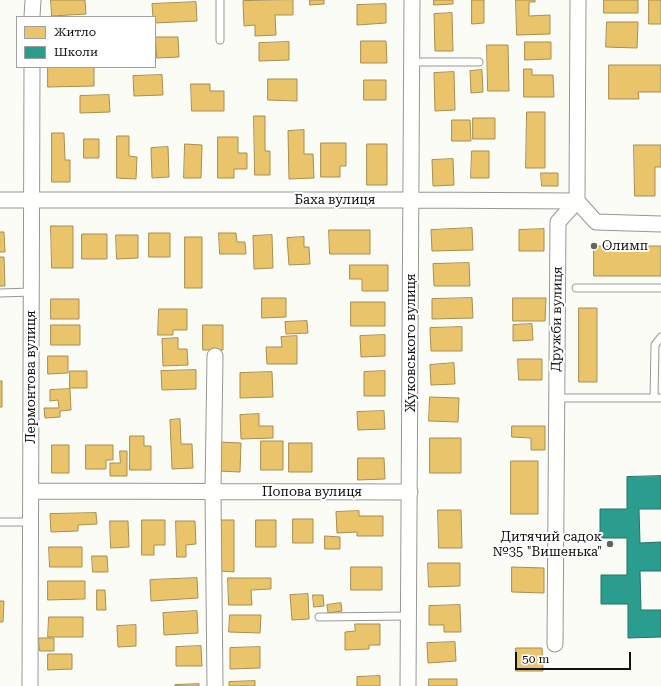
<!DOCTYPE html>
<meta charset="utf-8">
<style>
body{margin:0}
#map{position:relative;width:661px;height:686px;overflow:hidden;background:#fcfcf7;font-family:"Roboto Serif",serif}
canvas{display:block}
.legend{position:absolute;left:16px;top:16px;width:140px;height:52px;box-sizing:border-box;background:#fff;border:1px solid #a0a0a0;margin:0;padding:5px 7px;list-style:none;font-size:12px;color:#111}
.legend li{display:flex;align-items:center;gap:8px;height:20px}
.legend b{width:20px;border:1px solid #a0a0a0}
.scale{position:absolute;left:515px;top:652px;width:116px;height:18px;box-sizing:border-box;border:2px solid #111;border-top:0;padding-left:5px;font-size:12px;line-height:14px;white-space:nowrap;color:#111;-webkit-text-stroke:3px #fff;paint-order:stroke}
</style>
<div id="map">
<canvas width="661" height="686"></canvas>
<ul class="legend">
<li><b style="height:11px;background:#e9c46a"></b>Житло</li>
<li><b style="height:11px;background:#2a9d8f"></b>Школи</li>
</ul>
<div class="scale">50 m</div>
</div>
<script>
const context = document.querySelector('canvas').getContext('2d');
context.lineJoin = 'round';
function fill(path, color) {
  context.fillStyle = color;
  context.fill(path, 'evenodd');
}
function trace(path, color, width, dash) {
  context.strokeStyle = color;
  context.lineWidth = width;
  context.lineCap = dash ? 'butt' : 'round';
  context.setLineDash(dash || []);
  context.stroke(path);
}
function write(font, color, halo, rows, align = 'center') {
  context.font = font + ' "Roboto Serif",serif';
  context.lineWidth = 4;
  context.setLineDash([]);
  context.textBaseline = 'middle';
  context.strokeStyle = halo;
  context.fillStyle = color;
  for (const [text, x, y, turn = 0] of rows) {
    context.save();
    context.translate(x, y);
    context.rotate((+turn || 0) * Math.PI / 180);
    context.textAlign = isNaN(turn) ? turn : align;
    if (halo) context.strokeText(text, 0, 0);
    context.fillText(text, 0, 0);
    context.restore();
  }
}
const homes = new Path2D(`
 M51,0H85L86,14L52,16Z
 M293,0V15H275L276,35L255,36V25L244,26L243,1Z
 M310,0H324V4L310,5Z
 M434,0H453V4L434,5Z
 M472,0H484V23L472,24Z
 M516,0H535V2H529V16L550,15V34L517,35Z
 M604,0H638V13H604Z
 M649,0H661V24H649Z
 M196,2L197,21L155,23V17H153L152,4Z
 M386,4V23L357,25V5Z
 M452,13L453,51H435L434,14Z
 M607,22H638L637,48L606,47Z
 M156,37H178L179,57L157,58Z
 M361,41H386L387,63H361Z
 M289,42V60L259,61V43Z
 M525,42H551V59L525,60Z
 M487,45H508L509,91H488Z
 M609,65H661V92H638L639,99H609Z
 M48,67H94V86L48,87Z
 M524,69H532V75H553L554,97H524Z
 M482,70L483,92L471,93L470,71Z
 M454,72L455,110L435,111L434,73Z
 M162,75L163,95L134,96L133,76Z
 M268,79H297V101L268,100Z
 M364,80H386V100H364Z
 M191,84H210V91H224V111H192Z
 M109,95L110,112L80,113V96Z
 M527,112H545V168H526Z
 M254,116H265V151H270V175H255Z
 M473,118H495V139H473Z
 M452,120H470L471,141H452Z
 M304,130V154H313L314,178L289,179L288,131Z
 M52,133H64L65,160H70V182H52Z
 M117,136H129V156L137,157L136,179L117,178Z
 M218,137H238V153H247V169H234V178H218Z
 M84,139H99V158H84Z
 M321,143H346V166H340V177H321Z
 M185,144L202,145L201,178H184Z
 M367,144H387V185H367Z
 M634,145H661V167H655V196H635Z
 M168,147L169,177L152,178L151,148Z
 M472,151H489V178H471Z
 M453,159L454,185L433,186L432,160Z
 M541,173H558V186H542Z
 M51,226H73V268H52Z
 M472,228L473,250L432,251L431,230Z
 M544,229V251H519V230Z
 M329,230H370V254H330Z
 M0,232H4L5,252H0Z
 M149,233H170V257H149Z
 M219,233H236L237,242H245L246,254H220Z
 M82,234H107V259H82Z
 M116,235H138V258L117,259Z
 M272,235L273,268L254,269L253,236Z
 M185,237H202V288H185Z
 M304,237V247H309L310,264L289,265L287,238Z
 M594,246H661V276H594Z
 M0,257H4L5,286H0Z
 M469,263L470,286H434L433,264Z
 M350,265H388V291H362V279H350Z
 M262,298H286V317L262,318Z
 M472,298L473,318L432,319V299Z
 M513,298H546L545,321H513Z
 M51,299H79V319H51Z
 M351,302H385V326H351Z
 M579,308H597V382H579Z
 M159,309H187V330H173V335H158Z
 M307,321L308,333L286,334L285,322Z
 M532,324L533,340L513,341V325Z
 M51,325H80V345H51Z
 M203,325H223V350H203Z
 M462,327V351H431L430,328Z
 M385,335V356L361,357L360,336Z
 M297,336V364H267L266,347H282L281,337Z
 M178,338V349H187L188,365L163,366L162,339Z
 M48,356H68V373L48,374Z
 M518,359H542V380H519Z
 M454,363L455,384L431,385L430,365Z
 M196,370V389L162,390L161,371Z
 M70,371H87V388H70Z
 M385,371V396H364V372Z
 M272,372L273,397L240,398V373Z
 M0,381H2V407H0Z
 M70,389L71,410L60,411V417L45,418L44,408H59L58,400L50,401V390Z
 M430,397L459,398L458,422L429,421Z
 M384,411L385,429L358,430L357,412Z
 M259,414V426H273V438L241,439L240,415Z
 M180,419L181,444H192L193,468L172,469L170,420Z
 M512,426H545V450H531V438L512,437Z
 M130,436H144V446H151V470H130Z
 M430,438H461V473H430Z
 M261,441H283V470H261Z
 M219,442L241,443L240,472L218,471Z
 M289,443H312V472H289Z
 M52,445H69V473H52Z
 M86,445H113V460H106V469H86Z
 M120,451H127V476H110V463H120Z
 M358,458H384L385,479L358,480Z
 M511,461H538V514H511Z
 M438,510H461L462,548H439Z
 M359,511V516H383V536H357V532L337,533L336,512Z
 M96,513L97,524L78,525V531L51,532L50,514Z
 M293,519H313V543H293Z
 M142,520H165V545H154V555H142Z
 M221,520H234V572L220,571Z
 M256,520H276V547H256Z
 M110,521H128L129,547L111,548Z
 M176,521H195L196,544L186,545V557H177Z
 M325,536L340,537V549H325Z
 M49,547H82V567H50Z
 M92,556H107L108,572H93Z
 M428,563H460V586L429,587Z
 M351,567H382V590H351Z
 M512,567L544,568V593L512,592Z
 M197,578L198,598L151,601L150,580Z
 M228,578H271V589L251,590L252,605H229Z
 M48,581H85V599L48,600Z
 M97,590H105L106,610H97Z
 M308,594L309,619L292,620L290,595Z
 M313,595H323L324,606L314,607Z
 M0,601H4L3,622H0Z
 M341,603L342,611L328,613L327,605Z
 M460,605L461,632H444V625H429V606Z
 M197,611L198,633L164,635L163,613Z
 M230,615H261L260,633L229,632Z
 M49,617H83V637H48Z
 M355,624H380V645H369V649L345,650V632L355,631Z
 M136,625V646L118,647L117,626Z
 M39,638H54V651H40Z
 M455,642L456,661L428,663L427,643Z
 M201,646L202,666H176V647Z
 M260,647V668L230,669V648Z
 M516,648H542L543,671H516Z
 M48,654H72V669L48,670Z
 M380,676V686H357V677Z
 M429,679H457V686H429Z
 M255,681V686H229V682Z
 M199,684V686H175V685Z`);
fill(homes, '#e9c46a');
trace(homes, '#a88e4f', 1);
const schools = new Path2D(`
 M661,476V509H639L640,543L661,542V571H640L641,610H661V637L628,638V604H601V575H627V538H600V509H627V477Z`);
fill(schools, '#2a9d8f');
trace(schools, '#227369', 1);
const service = new Path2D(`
 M220,40V0
 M412,62H479
 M576,288H661
 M0,293L32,292
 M556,398H661
 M654,398L655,345L661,337
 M0,522H31
 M319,617L409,616`);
const minor = new Path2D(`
 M32,17L33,0
 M0,200H411L577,201L596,222L661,224
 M31,491L410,492
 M555,644L558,222L577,201L578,0
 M30,686L32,67
 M215,686L213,492L215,356
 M408,686L412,0`);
trace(service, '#979795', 9);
trace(minor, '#979795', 17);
trace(service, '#fffffe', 7);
trace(minor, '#fffffe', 15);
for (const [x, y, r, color] of [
 [594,246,4,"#636362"],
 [610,544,4,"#636362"]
]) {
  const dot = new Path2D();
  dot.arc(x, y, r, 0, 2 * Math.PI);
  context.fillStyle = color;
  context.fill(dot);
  trace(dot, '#fff', 1.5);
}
write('13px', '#111', '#fff', [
 ["Баха вулиця",335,200],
 ["Дружби вулиця",557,319,-89],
 ["Жуковського вулиця",411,343,-90],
 ["Лермонтова вулиця",31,377,-90],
 ["Попова вулиця",312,492]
]);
write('13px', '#111', '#fff', [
 ["Олимп",602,246],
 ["Дитячий садок",602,537,"right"],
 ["№35 \"Вишенька\"",602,552,"right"]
], 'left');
</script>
